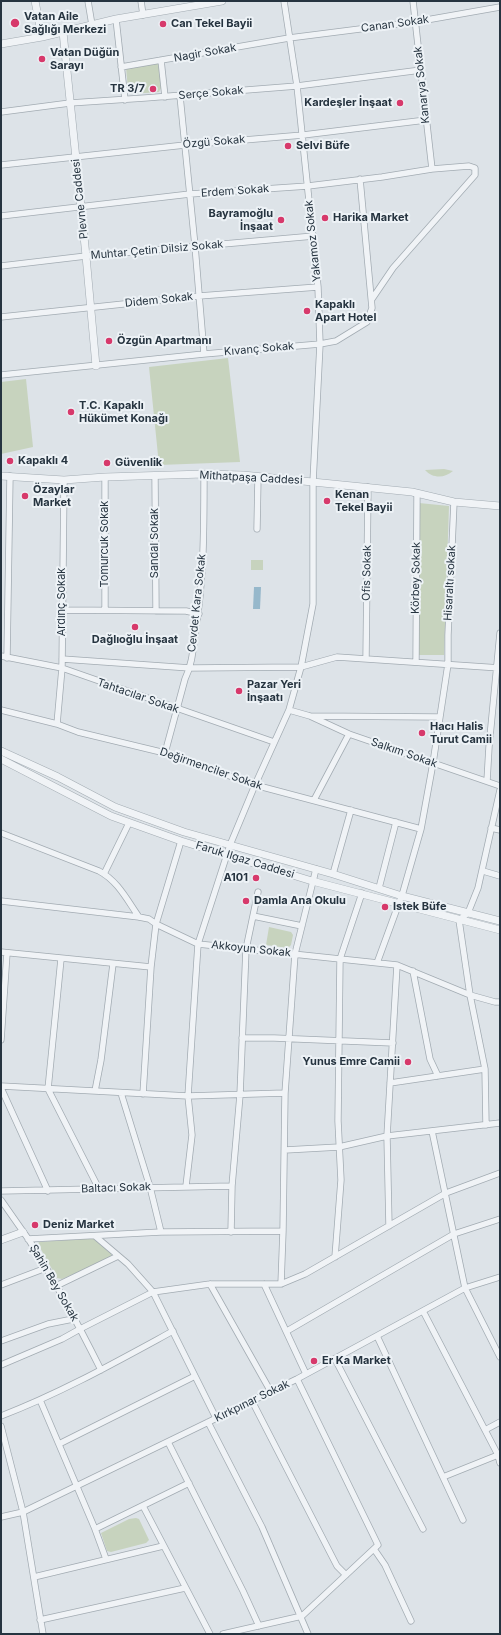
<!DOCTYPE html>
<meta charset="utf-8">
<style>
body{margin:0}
#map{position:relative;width:501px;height:1635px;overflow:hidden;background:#dde3e8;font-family:Inter,sans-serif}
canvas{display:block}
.frame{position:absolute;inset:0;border:2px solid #263440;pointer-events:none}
</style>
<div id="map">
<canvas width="501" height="1635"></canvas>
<div class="frame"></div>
</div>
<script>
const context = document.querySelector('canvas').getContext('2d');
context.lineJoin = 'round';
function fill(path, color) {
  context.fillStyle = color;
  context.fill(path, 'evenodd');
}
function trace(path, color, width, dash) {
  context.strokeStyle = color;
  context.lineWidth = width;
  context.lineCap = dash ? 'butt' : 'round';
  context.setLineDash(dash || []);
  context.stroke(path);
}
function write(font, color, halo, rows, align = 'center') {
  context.font = font + ' Inter,sans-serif';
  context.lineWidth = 4;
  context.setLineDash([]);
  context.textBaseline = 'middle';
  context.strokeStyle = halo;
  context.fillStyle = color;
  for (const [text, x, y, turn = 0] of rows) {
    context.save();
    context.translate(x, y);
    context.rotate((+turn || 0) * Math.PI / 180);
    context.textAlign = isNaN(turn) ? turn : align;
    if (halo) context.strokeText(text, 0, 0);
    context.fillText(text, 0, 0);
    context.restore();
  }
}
fill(new Path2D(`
 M159,63L161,88L159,92L131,94L128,90L126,67Z
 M228,358L240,462L159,465L149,367Z
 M26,379L33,447L1,454V382Z
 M444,469L453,471C445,478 433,479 425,470Z
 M419,503L449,506L444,655H418Z
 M251,560H263V570H251Z
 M269,927L291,932L293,935L291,945L288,948L266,945Z
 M94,1238L111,1253V1258L62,1279L57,1278L38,1244L39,1242Z
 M136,1518L139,1519L149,1540L146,1543L111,1552L107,1551L101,1533L129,1519Z`), '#c7d3be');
fill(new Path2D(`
 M254,587H261L260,609H253Z`), '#96b8cb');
const minor = new Path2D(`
 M88,1L92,25
 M141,1L143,15
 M413,1L432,169
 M116,19L125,100
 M161,60L165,97
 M121,67L289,38L415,22L500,7
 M180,96L195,246L204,354
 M1,112L70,103L145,98L297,86L421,70
 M1,165L185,145L303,135L426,120
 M1,216L190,194L308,186L382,177L432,169L469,166L475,168V175L393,268L372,299
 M1,266L86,256L314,236
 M1,317L199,296L318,287
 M1,375L204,354L320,344L336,341L367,322L372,308L360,179
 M155,476L156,611
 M105,477V610
 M257,529L258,477
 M61,610L186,611L199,614
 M1,656L62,668L274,742
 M7,658L10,476
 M62,659L190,668L301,667L337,657L500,668
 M366,659L368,487
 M416,662L417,493
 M1,710L57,724L78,732L165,753L255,785L421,829
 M289,710L310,716L440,717
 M310,716L349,734L500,786
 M57,724L62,668L64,480
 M165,753L185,679C192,665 193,650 195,634C204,581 204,528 204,474
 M487,781L489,747L500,633
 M314,800L349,734
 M491,828L500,830
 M1,833L99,871C118,881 127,900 139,917
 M483,871L500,876
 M104,874L129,823
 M333,874L351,810
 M379,888L396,822
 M1,901L139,917L149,919L156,924L198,944L397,965L470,995L495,1002H500
 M253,916L302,926
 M1,952L151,967
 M61,959L48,1089L99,1189
 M377,963L403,892L421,829L433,763L448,664V635L454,502
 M413,971L430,1059L438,1076
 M242,1038H274L393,1043
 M1,1040L7,953
 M390,1083L485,1069
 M1,1086L188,1096L285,1093
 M1,1088L48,1191
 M95,1091L101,1060L113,964
 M121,1093L150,1187L161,1232
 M143,1094L151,967L156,924L181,841
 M486,1125L485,1069L470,995L459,920L468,913L478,888L500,790
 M432,1131L465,1288L500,1357
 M285,1150L339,1147L387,1136L500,1123
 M186,1186L192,1135L188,1096L198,944L230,845L255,785L289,710L301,667L313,604V482L320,344L318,287L297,86L284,1
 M1,1191L232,1186
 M1,1200C10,1213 20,1227 29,1240C56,1282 79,1326 101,1370
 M389,1226L387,1136L397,965
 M231,1232L232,1186L240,1095L246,949L258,892
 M95,1236L128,1264L153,1292L216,1418
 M28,1239L161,1232L283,1231
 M335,1257L341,1180L338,1121L340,959L362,893
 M210,1284L271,1392
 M264,1284L306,1374
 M281,1284L283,1231L285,1093L295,954L316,869
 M1,1285L46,1268
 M56,1286L118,1256
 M423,1311L498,1455L443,1477
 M287,1331L454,1234L500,1219
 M377,1336L463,1520
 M1,1341L48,1324L73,1319
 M335,1359L423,1529
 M1,1365L62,1339L80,1329L153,1292L210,1284H281L305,1274L446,1193L500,1173
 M40,1400L95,1529L106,1559
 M252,1401L337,1566L346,1575
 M1,1416C61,1393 116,1362 173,1331
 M208,1422L262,1527L308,1634
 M1,1426L23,1512L43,1634
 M485,1430L500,1422
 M168,1442L243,1591L259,1626
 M59,1444L195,1376
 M498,1455L500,1463
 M143,1506L210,1634
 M1,1517L23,1512L297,1379L465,1288L500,1277
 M95,1529L189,1483
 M374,1549L385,1565L411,1621
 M34,1577L163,1546
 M40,1620L185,1588
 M223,1634L302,1616L378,1545L297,1379`);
const tertiary = new Path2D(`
 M35,1L42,37
 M63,32L86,256L96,366
 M1,44L42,37L116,19L222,1
 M1,476L64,480L105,477L204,474L243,475L412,492L454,502L500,506
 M1,751L58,777L115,807L184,832L333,874L402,896L500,921
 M1,759L111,816L181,841L312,881L500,930
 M1,1240L23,1232`);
trace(minor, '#a2abb2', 7);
trace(tertiary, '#a2abb2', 8);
trace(minor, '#f0f3f6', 5.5);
trace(tertiary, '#f0f3f6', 7);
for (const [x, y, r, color] of [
 [15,23,5,"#d7396b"],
 [163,24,4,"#d7396b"],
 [42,59,4,"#d7396b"],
 [153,89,4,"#d7396b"],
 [400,103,4,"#d7396b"],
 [288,146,4,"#d7396b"],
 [325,218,4,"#d7396b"],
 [281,220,4,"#d7396b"],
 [307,311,4,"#d7396b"],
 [109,341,4,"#d7396b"],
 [71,412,4,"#d7396b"],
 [10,461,4,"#d7396b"],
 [107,463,4,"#d7396b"],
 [25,496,4,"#d7396b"],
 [327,501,4,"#d7396b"],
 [135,627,4,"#d7396b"],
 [239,691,4,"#d7396b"],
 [422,733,4,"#d7396b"],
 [256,878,4,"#d7396b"],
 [246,901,4,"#d7396b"],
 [385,907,4,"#d7396b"],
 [408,1062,4,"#d7396b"],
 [35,1225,4,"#d7396b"],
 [314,1361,4,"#d7396b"]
]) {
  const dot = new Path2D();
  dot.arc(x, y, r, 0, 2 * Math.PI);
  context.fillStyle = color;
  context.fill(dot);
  trace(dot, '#edf2f6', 1.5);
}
write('bold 11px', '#263440', '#edf2f6', [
 ["Vatan Aile",24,17],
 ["Sağlığı Merkezi",24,30],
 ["Can Tekel Bayii",171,24],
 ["Vatan Düğün",50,53],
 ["Sarayı",50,66],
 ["TR 3/7",145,89,"right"],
 ["Kardeşler İnşaat",392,103,"right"],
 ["Selvi Büfe",296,146],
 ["Bayramoğlu",273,214,"right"],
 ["İnşaat",273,227,"right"],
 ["Harika Market",333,218],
 ["Kapaklı",315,305],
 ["Apart Hotel",315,318],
 ["Özgün Apartmanı",117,341],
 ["T.C. Kapaklı",79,406],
 ["Hükümet Konağı",79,419],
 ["Kapaklı 4",18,461],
 ["Güvenlik",115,463],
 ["Özaylar",33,490],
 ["Market",33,503],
 ["Kenan",335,495],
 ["Tekel Bayii",335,508],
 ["Dağlıoğlu İnşaat",135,640,"center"],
 ["Pazar Yeri",247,685],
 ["İnşaatı",247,698],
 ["Hacı Halis",430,727],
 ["Turut Camii",430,740],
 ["A101",248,878,"right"],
 ["Damla Ana Okulu",254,901],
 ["Istek Büfe",393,907],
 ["Yunus Emre Camii",400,1062,"right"],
 ["Deniz Market",43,1225],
 ["Er Ka Market",322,1361]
], 'left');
write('11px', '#263440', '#edf2f6', [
 ["Canan Sokak",395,24,-8],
 ["Nagir Sokak",205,53,-10],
 ["Kanarya Sokak",422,85,-96],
 ["Serçe Sokak",211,93,-5],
 ["Özgü Sokak",214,142,-5],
 ["Erdem Sokak",235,191,-4],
 ["Plevne Caddesi",80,199,-96],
 ["Yakamoz Sokak",313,241,-96],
 ["Muhtar Çetin Dilsiz Sokak",157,250,-5],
 ["Didem Sokak",159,300,-6],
 ["Kıvanç Sokak",259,349,-5],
 ["Mithatpaşa Caddesi",251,478,3],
 ["Sandal Sokak",155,543,-90],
 ["Tomurcuk Sokak",105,544,-90],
 ["Ofis Sokak",367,573,-89],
 ["Körbey Sokak",416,578,-89],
 ["Hisaraltı sokak",450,583,-87],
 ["Ardınç Sokak",62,602,-90],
 ["Cevdet Kara Sokak",197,603,-84],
 ["Tahtacılar Sokak",138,696,19],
 ["Salkım Sokak",404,753,19],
 ["Değirmenciler Sokak",211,769,19],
 ["Faruk Ilgaz Caddesi",245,860,17],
 ["Akkoyun Sokak",251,949,6],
 ["Baltacı Sokak",116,1188,-2],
 ["Şahin Bey Sokak",54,1283,60],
 ["Kırkpınar Sokak",252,1401,-26]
]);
</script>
